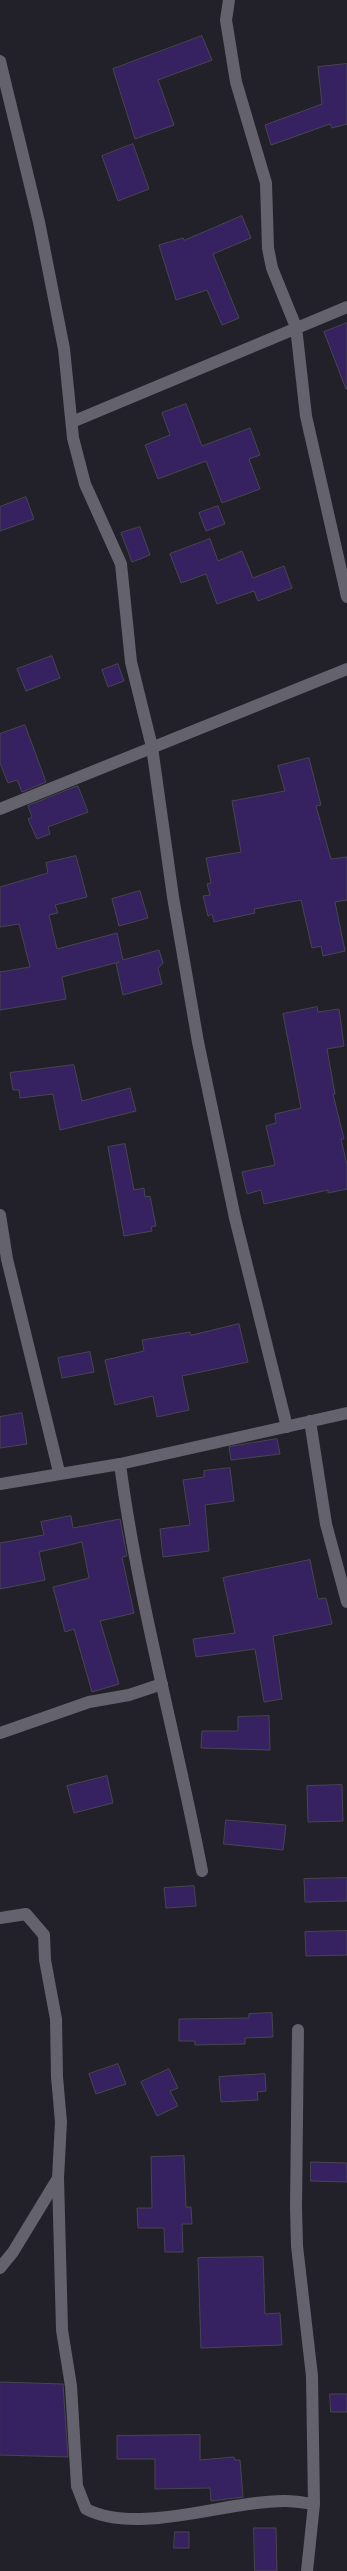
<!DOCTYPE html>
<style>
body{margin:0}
canvas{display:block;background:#222029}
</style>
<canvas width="347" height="2571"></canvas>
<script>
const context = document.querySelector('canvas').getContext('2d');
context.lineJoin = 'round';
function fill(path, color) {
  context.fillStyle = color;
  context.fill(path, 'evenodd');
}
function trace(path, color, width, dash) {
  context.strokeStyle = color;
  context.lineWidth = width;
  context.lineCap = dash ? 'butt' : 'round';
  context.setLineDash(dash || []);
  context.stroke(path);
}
const building = new Path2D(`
 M202,36L212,60L158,80L174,125L135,139L113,69Z
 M347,64V124L332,128L330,124L271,145L265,125L322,104L318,67Z
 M133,144L149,189L118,201L102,156Z
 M242,216L251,238L213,254L239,318L222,325L207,290L176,300L159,245L183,238L184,240Z
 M347,323V389H346L324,332Z
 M186,404L202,446L250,428L260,455L249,459L260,489L222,503L206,461L158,479L145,445L170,435L162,413Z
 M26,497L34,519L0,531V507Z
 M218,506L225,524L206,531L199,513Z
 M140,527L150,555L132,562L121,533Z
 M210,539L218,561L242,551L253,578L284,566L292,588L258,601L254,591L217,604L206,574L181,583L170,554Z
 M52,656L60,678L26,691L17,669Z
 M118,664L124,681L108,687L102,670Z
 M25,725L46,782L22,792L17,780L8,783L0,763V734Z
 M309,758L321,805L316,806L331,859L347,857V900L335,902L345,951L323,956L321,946L312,948L301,900L254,909L255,913L214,922L212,914L208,916L203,896L210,895L207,884L211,883L206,858L241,852L232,801L285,791L278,766Z
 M78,786L88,812L48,827L50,834L37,839L28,819L32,817L28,806Z
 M76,856L87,897L55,905L58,913L49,915L57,949L117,933L123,960L159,950L163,963L158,968L162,984L123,995L116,963L119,962L62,977L66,999L0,1010V972L30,967L19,924L0,927V887L48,873L46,863Z
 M140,891L148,918L119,926L112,899Z
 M317,1007L318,1012L339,1009L344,1046L327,1049L335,1094H333L344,1139H341L347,1165V1189L328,1193V1190L264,1204L261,1190L247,1194L242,1172L275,1165L266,1126L276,1123L275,1114L301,1108L283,1014Z
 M74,1065L82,1101L130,1088L136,1111L60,1130L53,1094L20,1098L19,1090H13L10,1073Z
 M125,1144L134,1190L144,1188L145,1197L150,1196L156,1226L151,1227L152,1231L124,1236L108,1147Z
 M239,1324L248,1362L182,1376L189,1410L157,1417L153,1396L115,1405L105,1360L144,1351L142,1340L190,1332L191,1335Z
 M90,1352L94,1372L62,1378L58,1358Z
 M22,1413L27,1444L0,1448V1417Z
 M277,1439L280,1454L231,1460L229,1447Z
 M230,1468L234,1501L205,1505L209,1551L163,1557L160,1529L190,1525L183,1480L204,1477V1471Z
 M71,1516L73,1528L120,1519L127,1556L122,1557L134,1613L100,1621L119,1684L92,1692L74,1629L65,1632L53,1587L89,1578L82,1542L39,1552L45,1580L0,1589V1543L44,1535L41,1522Z
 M310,1560L318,1599L326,1598L332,1624L273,1636L282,1699L264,1702L255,1649L196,1657L193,1639L235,1633L223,1578Z
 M269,1716L270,1750L201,1748L202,1731H238V1717Z
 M107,1776L113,1803L74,1813L67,1786Z
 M342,1785L343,1821L308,1822L307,1786Z
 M226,1820L286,1825L283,1850L224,1844Z
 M347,1878V1901L305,1902L304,1879Z
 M194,1886L196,1906L166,1908L164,1888Z
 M347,1931V1955L306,1956L305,1932Z
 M272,2013L273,2037L245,2038V2044L195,2045V2041H179V2019L249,2018V2014Z
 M118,2064L126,2084L96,2094L89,2074Z
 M169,2069L178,2088L170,2091L178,2106L157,2116L141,2082Z
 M265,2074L266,2091L257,2092L258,2100L221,2102L219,2077Z
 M184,2156L186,2207H191L192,2224H182L183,2252H165L164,2228H138L137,2208H152L151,2157Z
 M311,2162L347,2163V2182L311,2181Z
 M263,2257L265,2314L280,2313L282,2345L201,2348L198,2258Z
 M0,2382L63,2384L68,2457L0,2455Z
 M330,2394H347V2412H331Z
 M200,2435V2460L234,2457L235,2460H240L243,2497L211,2501L210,2488L155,2489V2459H117V2436Z
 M254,2528H276L277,2571H255Z
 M175,2532H189V2548H174Z`);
fill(building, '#362260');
trace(building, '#47454f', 1);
trace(new Path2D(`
 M229,0L226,20L236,82L266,183L268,248L272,268L296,327L306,416L347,597
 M0,61L39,222L64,349L73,438L85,484L121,564L131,662L152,747L173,897L198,1042L235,1218L287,1427
 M72,422L347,307
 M0,809L347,669
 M0,1215L7,1259L59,1472
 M310,1421L326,1524L347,1602
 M120,1464C138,1601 176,1735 202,1871
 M0,1484L120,1464L347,1413
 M0,1733L89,1702L129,1695L162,1684
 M0,1918L26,1914L44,1935L45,1960L56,2019L57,2077L61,2122L58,2178L62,2330L71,2386L77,2486L86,2509C138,2536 228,2500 286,2501C295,2501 305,2503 314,2504
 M298,2030L296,2207L297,2246L312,2376L314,2504L307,2571
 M0,2268L13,2252L58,2178`), '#64626d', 12);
</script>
